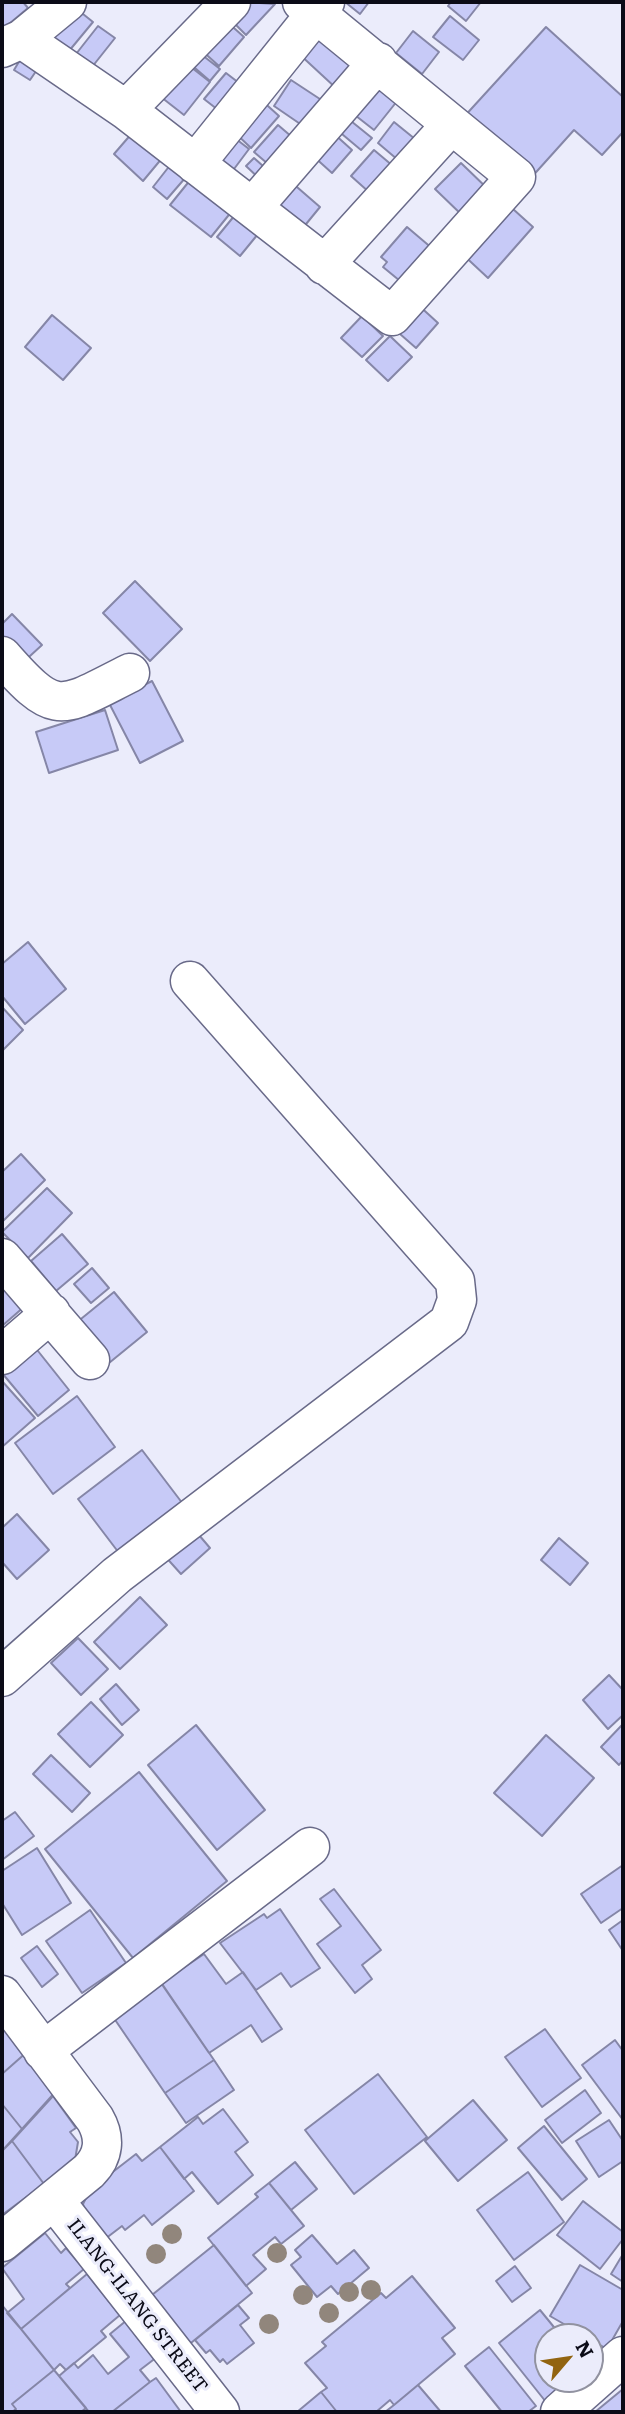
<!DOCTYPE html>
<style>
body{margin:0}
#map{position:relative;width:625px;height:2414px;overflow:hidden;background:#ebecfb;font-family:Literata,serif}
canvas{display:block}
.frame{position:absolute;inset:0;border:4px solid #0b0b17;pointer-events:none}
.north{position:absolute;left:534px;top:2323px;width:70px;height:70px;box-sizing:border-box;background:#ebecfb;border:2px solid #9192a0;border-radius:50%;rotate:61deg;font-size:19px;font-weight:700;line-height:28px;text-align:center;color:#0b0b17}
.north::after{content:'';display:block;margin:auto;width:24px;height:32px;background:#926410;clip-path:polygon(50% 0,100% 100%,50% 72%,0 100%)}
</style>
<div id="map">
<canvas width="625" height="2414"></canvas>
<div class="frame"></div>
<div class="north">N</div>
</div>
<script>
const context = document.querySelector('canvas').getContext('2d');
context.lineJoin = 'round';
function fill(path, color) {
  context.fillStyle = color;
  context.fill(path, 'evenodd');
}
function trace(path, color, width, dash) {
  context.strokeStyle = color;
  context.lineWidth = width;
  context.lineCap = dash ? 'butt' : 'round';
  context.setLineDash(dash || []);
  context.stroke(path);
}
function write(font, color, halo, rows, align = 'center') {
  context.font = font + ' Literata,serif';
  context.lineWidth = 6;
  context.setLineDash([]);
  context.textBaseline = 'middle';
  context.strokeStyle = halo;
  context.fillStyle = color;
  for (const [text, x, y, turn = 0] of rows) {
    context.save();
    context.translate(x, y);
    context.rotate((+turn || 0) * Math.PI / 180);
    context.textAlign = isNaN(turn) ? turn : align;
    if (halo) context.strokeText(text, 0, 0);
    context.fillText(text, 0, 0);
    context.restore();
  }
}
const building = new Path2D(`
 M2,2H23L28,8L3,29Z
 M244,2L275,4L246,35L229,18Z
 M345,2H369L360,14Z
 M451,2H481L466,21L448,6Z
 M73,6L93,22L69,51L49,34Z
 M450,16L479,40L463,60L433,37Z
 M225,20L244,37L219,66L200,49Z
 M98,26L115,38L92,67L76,54Z
 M546,27L623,97V132L602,155L574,130L529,180L462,119Z
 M318,29L358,66L337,89L297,52Z
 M413,31L439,52L422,74L396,53Z
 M26,50L43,61L30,80L14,70Z
 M197,51L220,69L210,81L188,62Z
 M187,64L210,82L184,115L161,97Z
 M226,73L243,86L222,113L204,99Z
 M291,80L326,103L309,130L274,106Z
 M374,81L398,100L374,130L351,112Z
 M258,97L279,116L251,148L230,128Z
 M346,117L372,138L361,150L336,129Z
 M394,122L415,139L398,160L378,143Z
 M278,125L299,143L275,170L254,152Z
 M133,132L163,157L143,181L114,154Z
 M227,132L249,149L225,181L202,164Z
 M332,132L352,150L332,173L312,155Z
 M374,150L393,166L370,193L351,176Z
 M254,158L272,174L264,183L246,166Z
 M461,163L490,191L464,217L435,189Z
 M171,164L186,177L167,199L153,187Z
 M191,179L232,211L211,237L170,205Z
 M290,181L320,207L293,240L263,214Z
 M503,200L533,227L488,278L458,250Z
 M235,215L258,234L240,256L217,237Z
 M407,227L440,255L411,290L383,267L387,262L381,257Z
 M415,302L438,323L416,348L392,327Z
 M52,315L91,348L63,380L25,347Z
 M362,316L383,336L362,357L341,338Z
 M390,336L412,357L388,381L366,360Z
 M135,581L182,629L150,661L103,613Z
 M12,614L42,645L18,667L2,649V624Z
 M152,681L183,741L140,763L109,703Z
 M105,710L118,750L49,773L36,732Z
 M28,942L66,989L25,1024L2,996V964Z
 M2,1007L23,1030L2,1051Z
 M21,1154L45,1180L2,1222V1172Z
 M47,1188L72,1213L28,1258L2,1232Z
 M62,1234L88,1264L56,1291L31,1261Z
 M92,1268L109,1288L91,1303L74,1284Z
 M2,1279L25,1306L2,1326Z
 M114,1292L147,1332L109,1363L76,1323Z
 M34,1346L69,1390L38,1416L2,1373Z
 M2,1381L35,1418L2,1447Z
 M77,1396L115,1447L53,1494L15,1443Z
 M142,1450L183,1504L119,1553L78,1499Z
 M17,1514L49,1550L17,1579L2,1562V1528Z
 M193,1528L210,1548L181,1574L163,1554Z
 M559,1538L588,1563L570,1585L541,1560Z
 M140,1597L167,1625L120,1669L94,1642Z
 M78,1638L108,1669L81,1695L51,1663Z
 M609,1675L623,1690V1715L608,1729L583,1700Z
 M116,1684L139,1710L122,1725L100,1699Z
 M91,1702L123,1735L90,1767L58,1734Z
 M196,1725L265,1810L217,1850L148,1765Z
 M622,1725L623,1760L619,1765L601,1747Z
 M546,1735L594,1778L542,1836L494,1793Z
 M51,1755L90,1793L72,1812L33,1774Z
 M139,1772L227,1881L133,1958L45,1849Z
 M15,1812L34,1836L2,1860V1821Z
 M37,1848L71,1903L22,1935L2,1903V1871Z
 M623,1865V1908L601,1923L581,1894Z
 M334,1889L381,1950L362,1965L372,1979L355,1993L317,1944L341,1926L320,1899Z
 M280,1909L320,1968L291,1987L281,1973L256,1990L220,1943L264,1914L267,1918Z
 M90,1910L126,1963L82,1993L46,1941Z
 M623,1920V1951L609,1930Z
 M37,1946L58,1974L42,1987L21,1958Z
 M204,1954L226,1984L243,1972L282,2029L262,2042L251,2025L209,2053L161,1983Z
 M156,1975L214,2060L165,2093L107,2008Z
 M2,2017L28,2051L2,2074Z
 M545,2029L581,2078L542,2107L505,2057Z
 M615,2040L623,2051V2120L582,2065Z
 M28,2051L58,2089L22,2129L2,2104V2074Z
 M214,2060L234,2090L186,2123L165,2093Z
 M378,2074L427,2137L354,2194L305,2130Z
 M585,2090L601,2113L562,2143L545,2120Z
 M53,2096L76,2128L70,2132L78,2142L75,2160L44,2184L12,2141Z
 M473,2100L507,2140L458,2181L425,2141Z
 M2,2104L22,2129L2,2151Z
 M223,2109L248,2142L235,2152L253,2175L218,2204L192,2172L184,2179L160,2147L198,2117L203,2124Z
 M609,2120L623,2141V2161L599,2177L576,2141Z
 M544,2126L587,2179L562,2200L518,2148Z
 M12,2141L44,2184L2,2215V2151Z
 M160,2147L194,2191L152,2225L144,2215L125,2230L122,2226L105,2239L85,2213L83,2204L86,2198L92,2188L136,2154L142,2161Z
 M295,2162L317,2189L291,2210L269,2183Z
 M528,2172L564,2222L514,2260L477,2210Z
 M269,2183L304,2226L281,2244L275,2237L253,2255L266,2269L246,2286L208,2238L258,2197L255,2194Z
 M583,2201L623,2232V2239L600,2269L557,2235Z
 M45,2233L61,2253L66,2248L84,2269L66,2284L70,2288L21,2329L7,2313L24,2299L2,2268Z
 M312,2235L337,2264L354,2250L369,2268L338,2294L331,2286L317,2297L291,2265L301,2257L295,2250Z
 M214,2245L252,2293L186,2347L147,2299Z
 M623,2254V2282L611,2274Z
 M580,2265L623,2290V2321L607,2349L550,2316Z
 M515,2266L531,2288L512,2302L496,2281Z
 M87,2274L120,2315L101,2331L106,2337L66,2370L60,2364L54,2370L21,2329Z
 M412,2276L455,2328L442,2338L455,2354L394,2405L390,2400L376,2412H337L321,2392L327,2388L305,2363L326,2346L322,2342L381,2293L386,2298Z
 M2,2305L54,2370L12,2404L16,2409L12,2412H2Z
 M238,2305L249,2318L240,2325L254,2343L227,2364L223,2359L220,2362L210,2350L206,2353L195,2340Z
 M540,2310L562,2337H548V2379H575L546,2402L499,2343Z
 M127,2320L157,2357L140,2370L150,2382L112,2412H89L59,2376L74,2363L78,2368L93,2355L108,2374L129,2357L110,2334Z
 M489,2347L536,2406L528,2412H502L465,2366Z
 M54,2370L86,2408L81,2412H12L16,2409L12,2404Z
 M156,2378L181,2412H112L150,2382Z
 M418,2385L441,2412H385L394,2405Z
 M623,2389V2412H595Z
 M321,2392L337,2412H297Z`);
fill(building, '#c7caf7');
trace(building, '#8586a7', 2);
const minor = new Path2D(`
 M22,39L126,110L392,316L516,177L302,2
 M2,48L22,39L67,2
 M126,110L231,2
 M195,164L325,2
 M253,207L378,62
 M324,265L451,125
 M2,656C57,719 60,708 130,673
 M2,1258L90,1360
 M2,1355L51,1313
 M2,1677L117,1575L449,1322L457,1300L455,1281L190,981
 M2,1995L95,2119C106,2138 104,2156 89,2171L2,2242
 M43,2051L310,1847
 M54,2200L220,2412
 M560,2412L623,2356`);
trace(minor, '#696a89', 41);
trace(minor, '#fff', 38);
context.fillStyle = '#91867c';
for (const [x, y] of [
 [172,2234],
 [277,2253],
 [156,2254],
 [371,2290],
 [349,2292],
 [303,2295],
 [329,2313],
 [269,2324]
]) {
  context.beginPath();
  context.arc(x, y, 10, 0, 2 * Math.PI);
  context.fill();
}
write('19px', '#0b0b17', '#ebecfb', [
 ["ILANG-ILANG STREET",137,2306,52]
]);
</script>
